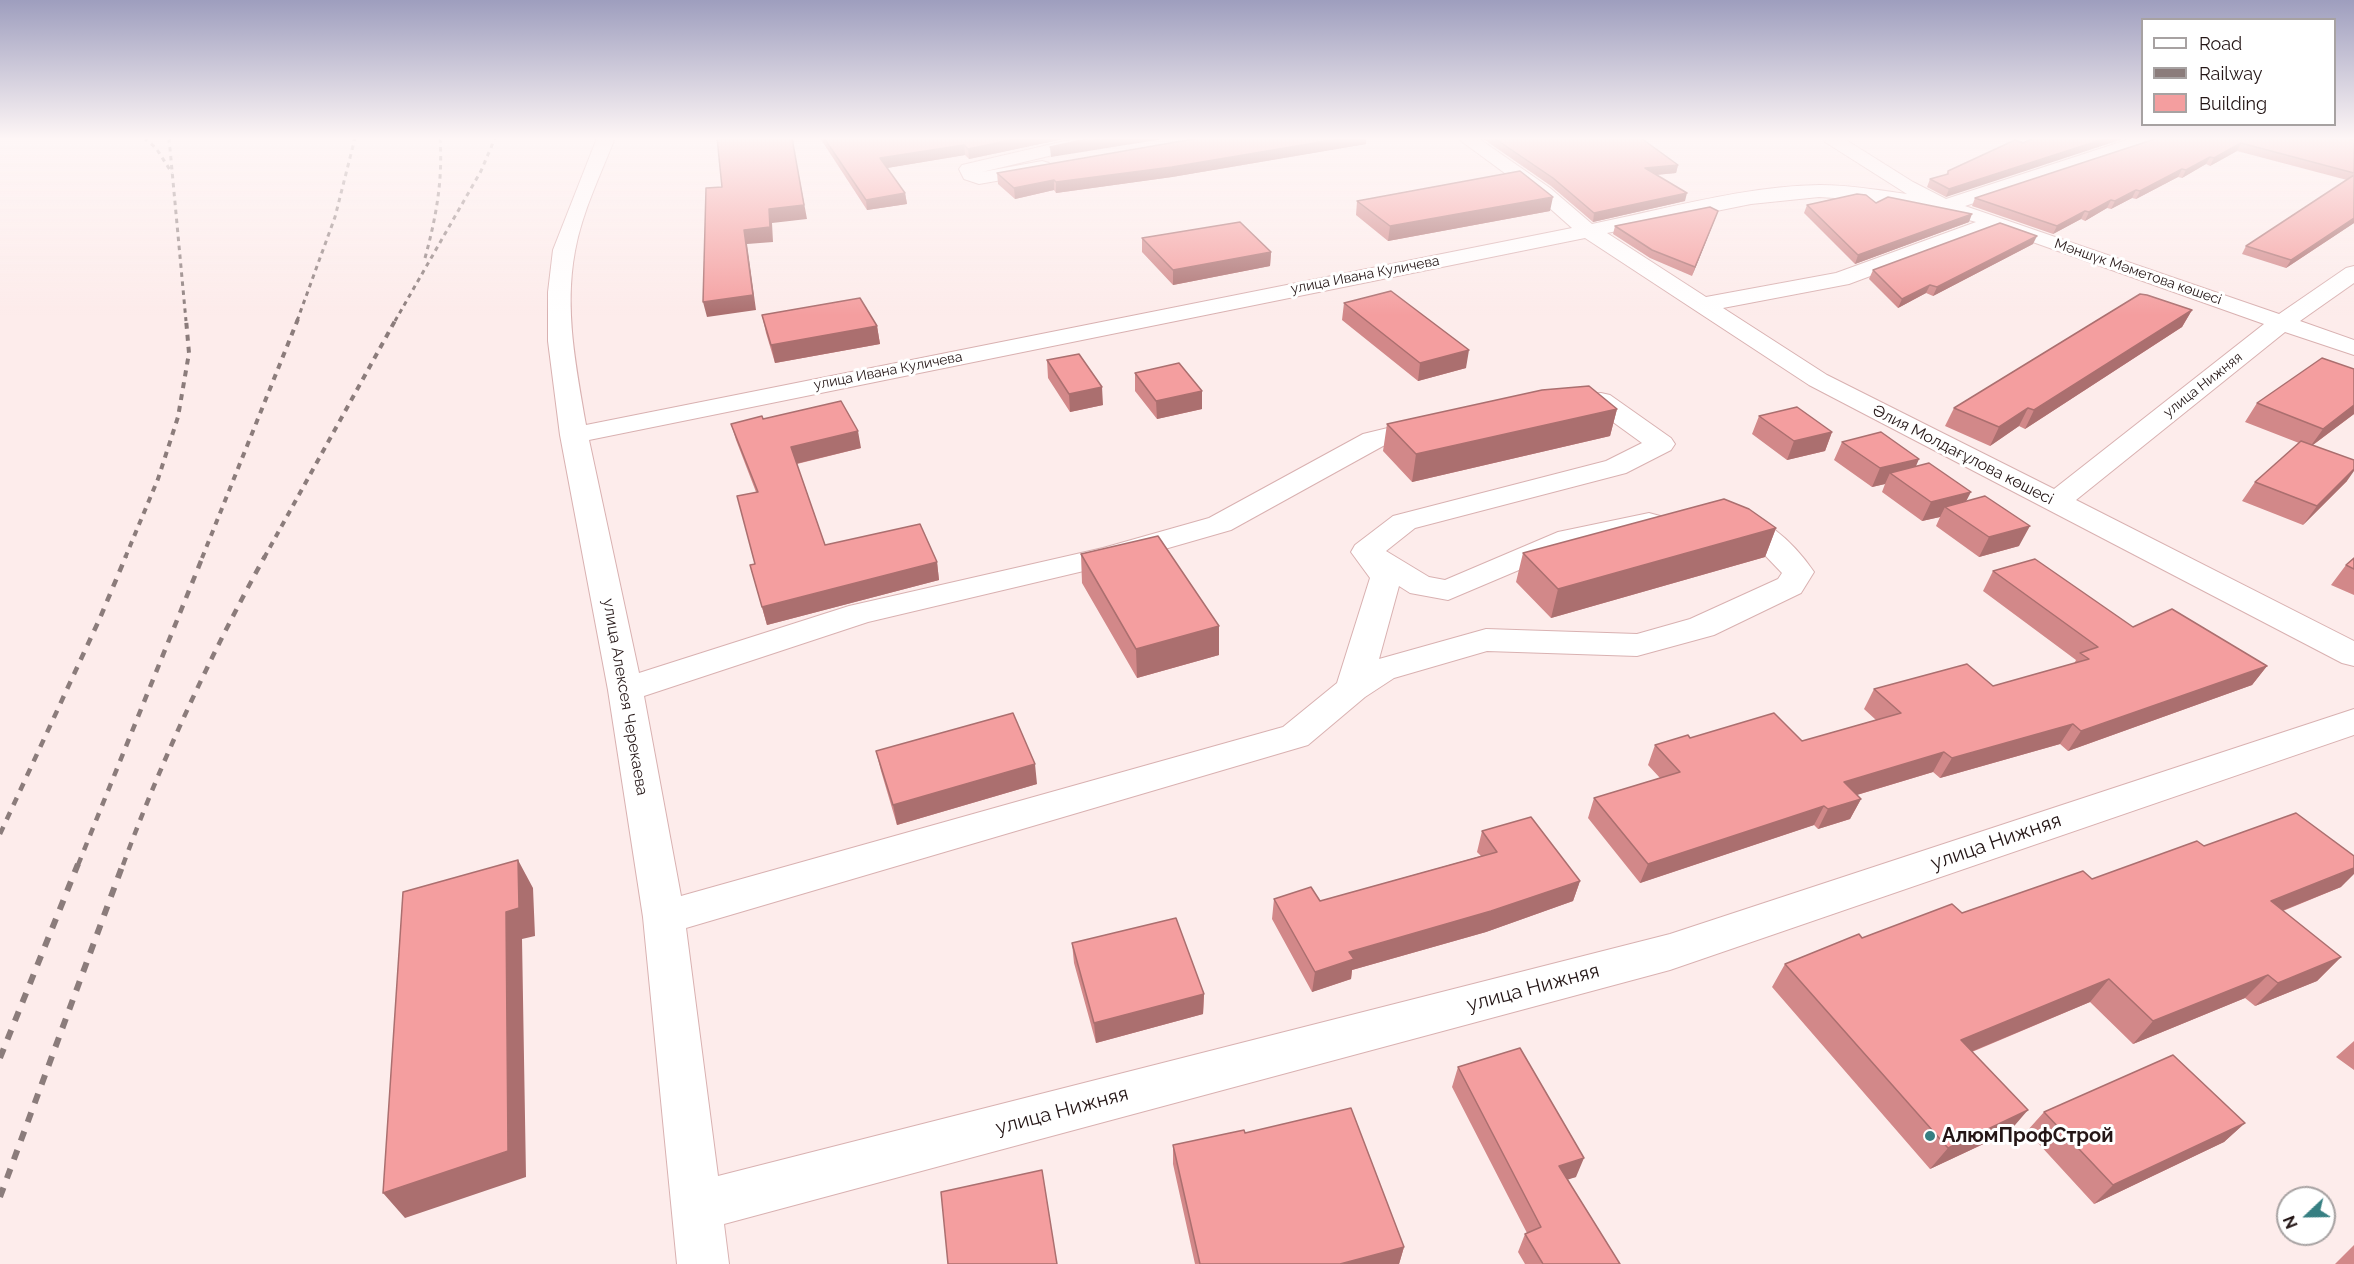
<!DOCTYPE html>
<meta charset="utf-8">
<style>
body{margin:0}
#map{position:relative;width:2354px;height:1264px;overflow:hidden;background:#fdeceb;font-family:Raleway,sans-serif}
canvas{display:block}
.legend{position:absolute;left:2141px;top:18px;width:195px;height:108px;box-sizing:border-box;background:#fff;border:2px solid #a7a2a2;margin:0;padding:8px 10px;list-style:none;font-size:18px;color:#241616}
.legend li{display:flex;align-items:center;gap:12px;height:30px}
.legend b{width:30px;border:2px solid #a7a2a2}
.north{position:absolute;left:2276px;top:1186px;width:60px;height:60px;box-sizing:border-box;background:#fff;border:2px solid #a7a2a2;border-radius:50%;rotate:248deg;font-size:16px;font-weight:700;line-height:24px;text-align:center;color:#241616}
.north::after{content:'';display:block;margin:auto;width:21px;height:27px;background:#367f82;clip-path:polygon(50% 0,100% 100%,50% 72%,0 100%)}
</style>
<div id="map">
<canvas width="2354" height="1264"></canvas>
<ul class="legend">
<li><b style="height:8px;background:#fff"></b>Road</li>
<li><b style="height:8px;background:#8b7c7b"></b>Railway</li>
<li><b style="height:16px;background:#f49e9f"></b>Building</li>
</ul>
<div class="north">N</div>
</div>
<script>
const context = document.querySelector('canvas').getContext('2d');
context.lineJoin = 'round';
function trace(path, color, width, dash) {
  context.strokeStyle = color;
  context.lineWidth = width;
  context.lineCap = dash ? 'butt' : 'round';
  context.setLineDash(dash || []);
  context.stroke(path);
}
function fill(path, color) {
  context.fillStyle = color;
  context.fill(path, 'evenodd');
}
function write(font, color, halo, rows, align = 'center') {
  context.font = font + ' Raleway,sans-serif';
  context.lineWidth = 6;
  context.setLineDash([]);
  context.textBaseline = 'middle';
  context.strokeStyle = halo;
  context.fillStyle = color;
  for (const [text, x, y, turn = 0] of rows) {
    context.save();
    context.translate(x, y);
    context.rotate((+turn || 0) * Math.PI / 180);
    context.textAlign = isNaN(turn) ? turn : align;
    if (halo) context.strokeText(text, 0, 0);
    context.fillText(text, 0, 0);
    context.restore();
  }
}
const minor = new Path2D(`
 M597,138H615C601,174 582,212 575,251C564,309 576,367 586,425L1572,228L1536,196L1457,138H1478L1550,188L1592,224C1666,209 1744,186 1820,185C1849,185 1878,190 1907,194L1825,142L1822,138H1843L1913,182L1946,199L2133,138H2160L2157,142L1965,206L2279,314L2346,268L2354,266V283L2300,321L2354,340V355L2285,332L2076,500L2354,641V666L2342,663L1809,385L1585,238L589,440L639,673L849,606L1103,548L1209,518L1363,434L1429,418L1438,420L1442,426L1438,432L1383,446L1231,530L1109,565L868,622L644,696L681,896L1283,727L1337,683L1370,578L1351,552L1355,545L1393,516L1606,461L1642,443L1595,409L1574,411L1565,409L1561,403L1565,397L1601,393L1610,395L1671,438L1675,444L1671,450L1626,473L1415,528L1386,551L1429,577L1445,580L1558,532L1649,513L1660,516L1664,522L1660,528L1578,545L1448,600L1410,593L1399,586L1379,659L1486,629L1637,634L1690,619L1778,579L1782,573L1758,548L1740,535L1722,526L1717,520L1722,514C1757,505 1796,545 1814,572L1801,593L1714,635L1637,656L1487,651L1394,678L1365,697L1308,745L686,928L718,1176L1670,934L2354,709V735L1670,970L724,1224L729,1264H677L643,917L608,690L560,435L548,341V292L553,250ZM1819,197C1872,200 1925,207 1976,222L1836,273L1706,297L1607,233L1751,204ZM1996,229L2264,324L2054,489L1827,375L1723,308L1849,284Z
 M1078,138H1110L1107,142L982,172L1042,161L1049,163L1052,167L1049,171L1042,173L979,184L964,179L959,169L962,165Z`);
trace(minor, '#d9b1b1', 2);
fill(minor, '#fff');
trace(new Path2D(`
 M144,138L156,148L172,173
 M169,138L186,321
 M425,258C436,218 443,180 440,138
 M297,321L335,217L355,138
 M395,321L481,171L495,138`), '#8b7c7b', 3, [4.5, 4.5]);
trace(new Path2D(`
 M125,558L158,479L178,417L189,353L186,319
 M202,558L298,319
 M264,558L396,319`), '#8b7c7b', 4, [6, 6]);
trace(new Path2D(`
 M0,834L100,618L126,556
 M78,865L203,556
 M123,865C162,759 210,656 265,556`), '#8b7c7b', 4.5, [8, 8]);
trace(new Path2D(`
 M0,1058L78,864
 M0,1197L123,864`), '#8b7c7b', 6, [10, 10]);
fill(new Path2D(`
 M820,138H1068L969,159L965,155L887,168L905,193L907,204L867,210Z
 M1199,138H1366V144L1172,177L1056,193L1054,190L1015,199L998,184L997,173Z
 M1482,138H1641L1678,165L1676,173L1656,175L1685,201L1593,222L1551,186Z
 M2158,138L2354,140V223L2286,268L2242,254L2246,246L2347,180L2237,151L2210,166L2206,164L2182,178L2178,177L2136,199L2132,198L2111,209L2107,208L2085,221L2081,219L2053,234L1972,206L1975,198Z
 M2023,143L1946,197L1927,187L1930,179L1946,175L1948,171Z
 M1357,201L1550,211L1388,241L1356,215Z
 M1876,203L1969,222L1855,264L1804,213L1807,205Z
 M1718,211L1715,219L1692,276L1650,258L1613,234L1615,226Z
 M1142,238L1271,252L1270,266L1173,285L1142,252Z
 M2033,244L1933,296L1926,293L1898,308L1869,279L1873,270Z
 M1344,303L1466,368L1418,381L1342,320Z
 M2192,310L2182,327L2025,429L2019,426L1990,446L1945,426L1954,408Z
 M762,315L877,326L880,344L775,363L766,333Z
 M1047,360L1103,405L1070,412L1048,378Z
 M2354,369V414L2313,445L2347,481L2303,525L2242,501L2255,482L2299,443L2245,422L2257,403Z
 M1135,373L1202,391V409L1157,419L1135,391Z
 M1617,409L1610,436L1412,482L1383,451L1387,424Z
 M1759,416L1832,432L1825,451L1787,460L1752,434Z
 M763,419L861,448L797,464L825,545L937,562L939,580L767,625L750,565L755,564L756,492L736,440L731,424Z
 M1842,442L1916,467L1966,501L2019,546L1979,557L1936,526L1940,517L1922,521L1882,492L1885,484L1872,487L1834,460Z
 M1776,528L1765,557L1551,618L1516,582L1523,553Z
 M1081,554L1219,626V655L1137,678L1082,583Z
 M2354,558V595L2331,585L2346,565Z
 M1993,571L2133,627L2267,666L2252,685L2068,751L2060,744L1940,778L1933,772L1857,795L1861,799L1850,819L1818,829L1814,825L1640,883L1588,818L1594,798L1660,778L1648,765L1655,745L1690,738L1802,741L1876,720L1864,709L1874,689L1993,686L2074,664L2076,660L1983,591Z
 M876,751L1037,784L897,825L881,771Z
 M1482,831L1580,881L1573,901L1486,932L1352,970L1351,979L1312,992L1272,919L1274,899L1320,901L1481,856L1477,852Z
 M2204,846L2341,887L2283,911L2341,957L2317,981L2255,1006L2245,998L2133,1044L2090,1002L1972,1052L2009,1132L1930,1169L1772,987L1785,964L1862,938L1962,913L2092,879Z
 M1072,943L1204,994L1203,1014L1096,1043L1074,963Z
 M2354,1041V1070L2336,1057Z
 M1458,1067L1576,1177L1567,1179L1620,1264H1525L1518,1252L1525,1234L1527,1233L1452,1087Z
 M2044,1112L2245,1123L2224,1142L2094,1204L2027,1131Z
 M1245,1133L1404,1247L1399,1264H1195L1173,1164V1145Z
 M2354,1245V1264H2335Z`), '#d28889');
fill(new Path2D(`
 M792,138L807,219L772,223L773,242L747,244L756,310L707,317L703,302L744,230L769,209Z
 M1021,138H1068L969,159L968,149Z
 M1108,138H1169L1051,157L1050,147Z
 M1344,138H1366V144L1172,177L1056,193V182Z
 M2107,138H2126L1946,197L1949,189Z
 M2241,143L2237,151L2210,166L2214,158Z
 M964,145L965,155L881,169L880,158Z
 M2210,157L2206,164L2182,178L2186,170Z
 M1678,165L1676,173L1643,176L1645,168Z
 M2182,169L2178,177L2136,199L2140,191Z
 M1054,180V190L1015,199L1014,188Z
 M2136,190L2132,198L2111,209L2115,201Z
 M905,193L907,204L867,210L866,200Z
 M1687,193L1685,201L1593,222L1594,213Z
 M1553,197L1550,211L1388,241L1390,226Z
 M2111,200L2107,208L2085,221L2089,212Z
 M1718,211L1715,219L1692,276L1695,267Z
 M2085,211L2081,219L2053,234L2057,226Z
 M1972,214L1969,222L1855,264L1858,255Z
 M2354,218V223L2286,268L2291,260Z
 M2037,236L2033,244L1933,296L1937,287Z
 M1271,252L1270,266L1173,285V270Z
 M1930,285L1926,293L1898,308L1902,299Z
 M2192,310L2182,327L2025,429L2034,410Z
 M877,326L880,344L775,363L771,345Z
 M1469,350L1466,368L1418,381L1420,363Z
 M1102,387L1103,405L1070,412L1069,394Z
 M1202,391V409L1157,419L1156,401Z
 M2354,405V414L2310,447L2323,429Z
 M2028,408L2019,426L1990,446L1999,427Z
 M1617,409L1610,436L1412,482L1416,454Z
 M858,431L861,448L795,464L791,447Z
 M1832,432L1825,451L1787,460L1794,441Z
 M1919,459L1911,478L1890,473L1885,484L1872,487L1880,468Z
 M2354,469V471L2347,481L2303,525L2317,506Z
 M1971,492L1961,511L1945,507L1940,517L1922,521L1931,502Z
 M2030,526L2019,546L1979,557L1989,537Z
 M1776,528L1765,557L1551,618L1558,589Z
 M937,562L939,580L767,625L762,607Z
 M1219,626V655L1137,678L1136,649Z
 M2267,666L2252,685L2068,751L2081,731Z
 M2073,724L2060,744L1940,778L1952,758Z
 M1944,752L1933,772L1833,802L1844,782Z
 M1035,764L1037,784L897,825L893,805Z
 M1861,799L1850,819L1818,829L1828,809Z
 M1824,806L1814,825L1640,883L1648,864Z
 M518,860L533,888L535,936L522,939L526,1177L405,1218L383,1193L506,912Z
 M2354,868V874L2341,887L2249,924L2271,901Z
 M1580,881L1573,901L1486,932L1352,970L1351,979L1312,992L1315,972L1349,952Z
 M2341,957L2317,981L2255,1006L2278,983Z
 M2268,975L2245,998L2133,1044L2153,1021Z
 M2109,979L2090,1002L1944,1063L1961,1040Z
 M1204,994L1203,1014L1096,1043L1094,1023Z
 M2028,1110L2009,1132L1930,1169L1948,1148Z
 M2245,1123L2224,1142L2094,1204L2113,1185Z
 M1584,1158L1576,1177L1551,1185L1559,1166Z
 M1404,1247L1399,1264H1340Z`), '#ab6f6f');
const building = new Path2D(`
 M717,138H792L804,205L769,209L770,227L744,230L753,295L703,302L706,188L722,187Z
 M824,138H1021L968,149L964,145L880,158L905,193L866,200Z
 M1092,138H1108L1050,147Z
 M1199,138H1344L1172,167L1056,182L1054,180L1014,188L997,173Z
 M1494,138H1641L1678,165L1645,168L1687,193L1594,213L1553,178Z
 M2034,138H2107L1949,189L1930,179L1948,174V171L2015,140L2023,143Z
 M2158,138H2346L2354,140V173L2241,143L2214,158L2210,157L2186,170L2182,169L2140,191L2136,190L2115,201L2111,200L2089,212L2085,211L2057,226L1975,198Z
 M1520,171L1553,197L1390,226L1357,201Z
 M2354,175V218L2291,260L2246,246Z
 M1857,194L1866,195L1876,203L1888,197L1972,214L1858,255L1807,205Z
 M1710,207L1718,211L1695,267L1652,250L1615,226Z
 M1240,222L1271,252L1173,270L1142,238Z
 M2000,223L2037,236L1937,287L1930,285L1902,299L1873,270Z
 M1391,291L1469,350L1420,363L1344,303Z
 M2140,294L2147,295L2192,310L2034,410L2028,408L1999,427L1954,408Z
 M860,298L877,326L771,345L762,315Z
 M1079,354L1102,387L1069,394L1047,360Z
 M2322,358L2354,369V405L2323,429L2257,403Z
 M1179,363L1202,391L1156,401L1135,373Z
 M1589,386L1617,409L1416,454L1387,424L1542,390Z
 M841,401L858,431L791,447L825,545L920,524L937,562L762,607L750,565L755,564L737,496L758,492L731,424L762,416L763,419Z
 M1797,407L1832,432L1794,441L1759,416Z
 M1881,432L1919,459L1880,468L1842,442Z
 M2301,441L2354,460V469L2317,506L2255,482Z
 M1929,463L1971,492L1931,502L1890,473Z
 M1985,496L2030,526L1989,537L1945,507Z
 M1724,499L1749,509L1776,528L1558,589L1523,553Z
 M1158,536L1219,626L1136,649L1081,554Z
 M2354,558V569L2346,565Z
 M2035,559L2133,627L2172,609L2267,666L2081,731L2073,724L1952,758L1944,752L1844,782L1861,799L1828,809L1824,806L1648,864L1594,798L1680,772L1655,745L1688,735L1690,738L1774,713L1802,741L1901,713L1874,689L1967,664L1993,686L2089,659L2080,653L2098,647L1993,571Z
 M1013,713L1035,764L893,805L876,751Z
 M2296,813L2354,856V868L2271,901L2341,957L2278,983L2268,975L2153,1021L2109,979L1961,1040L2028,1110L1948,1148L1785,964L1859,934L1862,938L1952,904L1962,913L2083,871L2092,879L2197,841L2204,846Z
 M1531,817L1580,881L1491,911L1349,952L1354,959L1315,972L1274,899L1311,887L1320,901L1497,852L1482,831Z
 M518,860L519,908L506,912L508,1151L383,1193L403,892Z
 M1176,918L1204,994L1094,1023L1072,943Z
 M1520,1048L1584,1158L1559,1166L1620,1264H1543L1525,1234L1541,1227L1458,1067Z
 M2173,1055L2245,1123L2113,1185L2044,1112Z
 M1351,1108L1404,1247L1340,1264H1200L1173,1145L1244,1130L1245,1133Z
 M1042,1170L1057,1264H948L941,1192Z`);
fill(building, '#f49e9f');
trace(building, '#ab6f6f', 1.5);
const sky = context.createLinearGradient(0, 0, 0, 315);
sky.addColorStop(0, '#9e9ebe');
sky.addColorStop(0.44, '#fef6f6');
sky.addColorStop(1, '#fef6f600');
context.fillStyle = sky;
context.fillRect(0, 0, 2354, 315);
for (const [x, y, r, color] of [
 [1930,1136,6,"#367f82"]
]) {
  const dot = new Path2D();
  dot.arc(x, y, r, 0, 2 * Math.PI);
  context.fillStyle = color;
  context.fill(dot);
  trace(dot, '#fff', 2);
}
write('14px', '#241616', '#fff', [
 ["Мәншүк Мәметова көшесі",2138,272,19],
 ["улица Ивана Куличева",1365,275,-11],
 ["улица Ивана Куличева",888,371,-11],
 ["улица Нижняя",2203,385,-38]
]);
write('16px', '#241616', '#fff', [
 ["Әлия Молдағұлова көшесі",1963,455,27],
 ["улица Алексея Черекаева",625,697,80]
]);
write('20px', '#241616', '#fff', [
 ["улица Нижняя",1996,842,-19],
 ["улица Нижняя",1533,988,-15],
 ["улица Нижняя",1062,1111,-15]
]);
write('bold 20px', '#241616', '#fff', [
 ["АлюмПрофСтрой",1942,1136]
], 'left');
</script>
